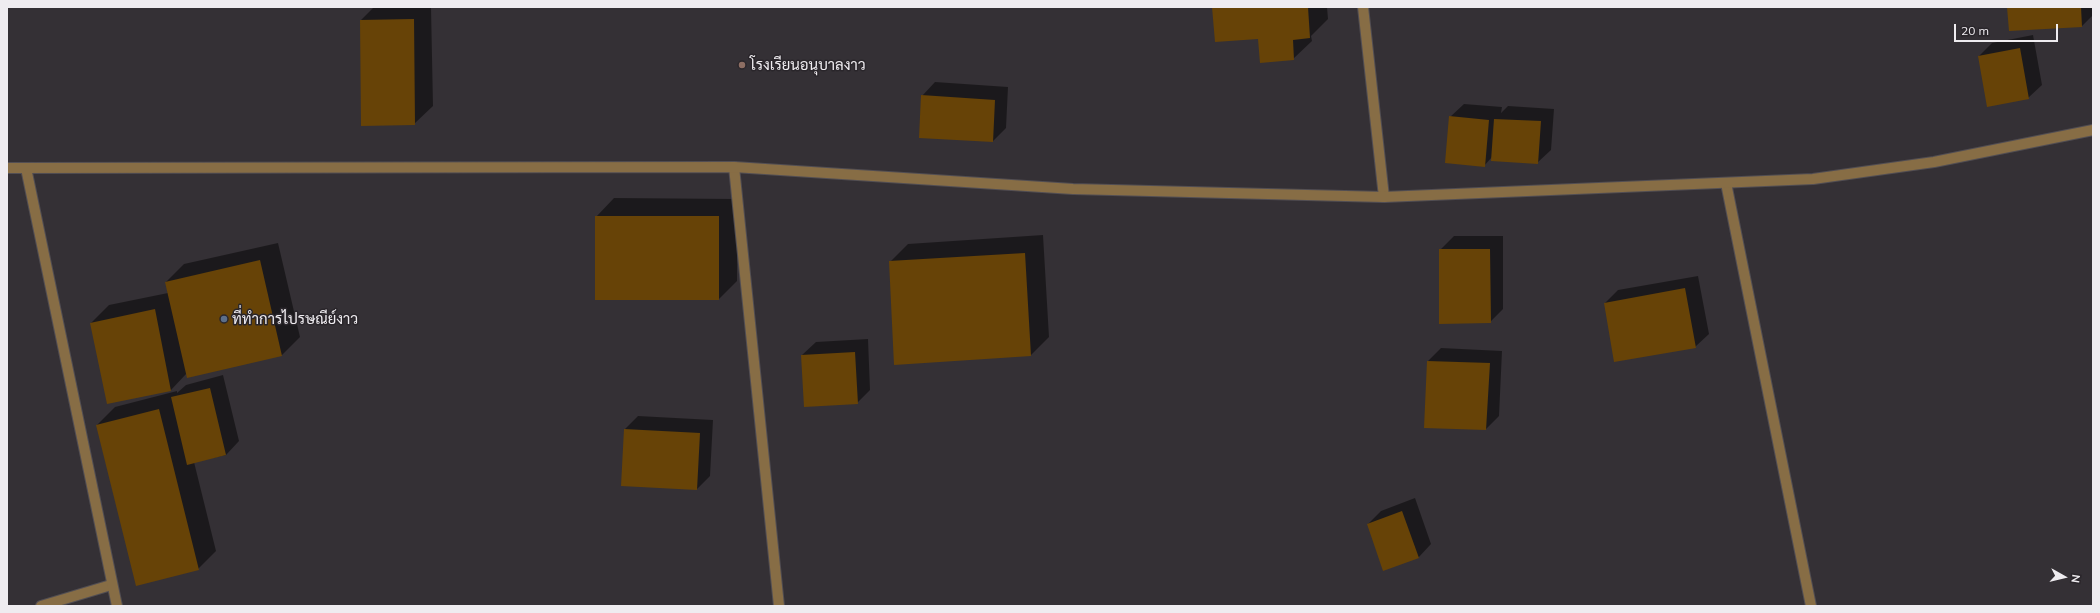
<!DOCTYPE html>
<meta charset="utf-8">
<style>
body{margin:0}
#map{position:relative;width:2100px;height:613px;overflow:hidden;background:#343035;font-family:Mulish,sans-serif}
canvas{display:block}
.frame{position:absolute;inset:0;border:8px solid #efecf0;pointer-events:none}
.north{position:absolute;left:2044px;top:557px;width:40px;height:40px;-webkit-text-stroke:3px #2a262b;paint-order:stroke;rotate:98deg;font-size:11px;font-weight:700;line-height:16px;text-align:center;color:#efecf0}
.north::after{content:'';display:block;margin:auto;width:14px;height:18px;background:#efecf0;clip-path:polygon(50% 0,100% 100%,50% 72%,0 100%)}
.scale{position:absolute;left:1954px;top:24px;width:104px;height:18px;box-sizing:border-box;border:2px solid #efecf0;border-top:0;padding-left:5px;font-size:12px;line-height:14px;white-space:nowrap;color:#efecf0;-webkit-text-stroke:3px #2a262b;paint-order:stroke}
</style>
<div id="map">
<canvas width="2100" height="613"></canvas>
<div class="frame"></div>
<div class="north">N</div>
<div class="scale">20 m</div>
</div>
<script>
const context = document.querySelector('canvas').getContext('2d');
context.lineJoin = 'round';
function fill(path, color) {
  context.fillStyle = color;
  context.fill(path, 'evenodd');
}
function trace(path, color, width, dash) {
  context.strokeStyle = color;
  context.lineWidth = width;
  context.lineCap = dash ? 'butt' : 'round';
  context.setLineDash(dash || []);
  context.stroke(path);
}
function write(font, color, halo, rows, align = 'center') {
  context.font = font + ' Mulish,Sarabun,sans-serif';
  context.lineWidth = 3;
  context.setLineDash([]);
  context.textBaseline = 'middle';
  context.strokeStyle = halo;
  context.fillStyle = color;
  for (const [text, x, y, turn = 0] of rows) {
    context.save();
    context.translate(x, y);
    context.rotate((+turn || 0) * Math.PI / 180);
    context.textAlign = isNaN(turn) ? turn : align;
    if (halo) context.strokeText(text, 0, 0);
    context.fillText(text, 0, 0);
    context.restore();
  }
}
fill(new Path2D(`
 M374,7H431L433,106L414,124L362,125L361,20Z
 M1213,7H1327L1328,19L1311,36L1312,41L1293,59Z
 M2008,7H2093V15L2082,26L2010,30Z
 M2033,35L2042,85L2028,98L1979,56L1992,43Z
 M935,82L1008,87L1006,128L993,141L922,96Z
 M1464,104L1502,107L1501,113L1508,106L1554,109L1551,150L1537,163L1492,157L1484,166L1450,117Z
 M614,198L737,199V281L719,299L596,217Z
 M1043,235L1049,337L1031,355L890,262L908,244Z
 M1454,236H1503V309L1490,322L1440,250Z
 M278,243L300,337L282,355L187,373L171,390L91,323L109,305L168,293L166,282L184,264Z
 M1698,276L1709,334L1695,347L1605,303L1618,290Z
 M868,339L870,390L857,403L805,406L802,355L816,342Z
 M1441,348L1502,351L1499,416L1486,429L1425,427L1428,361Z
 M223,375L239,441L226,455L194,462L216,551L198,569L97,425L115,407L177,391V393L186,385Z
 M638,416L713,420L710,476L697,489L625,429Z
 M1415,498L1431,544L1418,558L1368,524L1381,511Z`), '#0007');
fill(new Path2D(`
 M1212,7H1308L1310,38L1293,40L1294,60L1260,63L1258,39L1215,42Z
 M2007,7H2081L2082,27L2009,31Z
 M414,19L415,125L361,126L360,20Z
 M2020,48L2029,99L1987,107L1978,56Z
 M921,95L995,100L993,142L919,138Z
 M1449,116L1489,120L1485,167L1445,163Z
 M1494,119L1541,121L1538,164L1491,161Z
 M595,216H719V300H595Z
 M1439,249H1490L1491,323L1439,324Z
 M1025,253L1031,356L894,365L889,261Z
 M260,260L282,356L187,378L165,282Z
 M1685,288L1696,348L1614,362L1604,303Z
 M155,309L171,391L107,404L90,323Z
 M855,352L858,404L804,407L801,355Z
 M1427,361L1490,363L1486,430L1424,428Z
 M210,388L226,455L187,465L171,397Z
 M159,409L199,570L136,586L96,425Z
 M624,429L700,433L697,490L621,486Z
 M1402,511L1419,558L1383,571L1367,524Z`), '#674307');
const minor = new Path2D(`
 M1363,7L1384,197
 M734,167L779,606
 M1726,183L1811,606
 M41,606L111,585`);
const tertiary = new Path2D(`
 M7,168L734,167L1073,189L1384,197L1813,179L1934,162L2093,130
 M26,168L117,606`);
trace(minor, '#524e53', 12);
trace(tertiary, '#524e53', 12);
trace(minor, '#876d45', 10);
trace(tertiary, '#876d45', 10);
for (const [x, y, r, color] of [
 [742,65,4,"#8d6e63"],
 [224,319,4,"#5c6f8a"]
]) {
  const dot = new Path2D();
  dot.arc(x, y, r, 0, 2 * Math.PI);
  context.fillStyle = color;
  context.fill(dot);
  trace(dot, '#2a262b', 1.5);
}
write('15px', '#efecf0', '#2a262b', [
 ["โรงเรียนอนุบาลงาว",750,65],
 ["ที่ทำการไปรษณีย์งาว",232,319]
], 'left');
</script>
